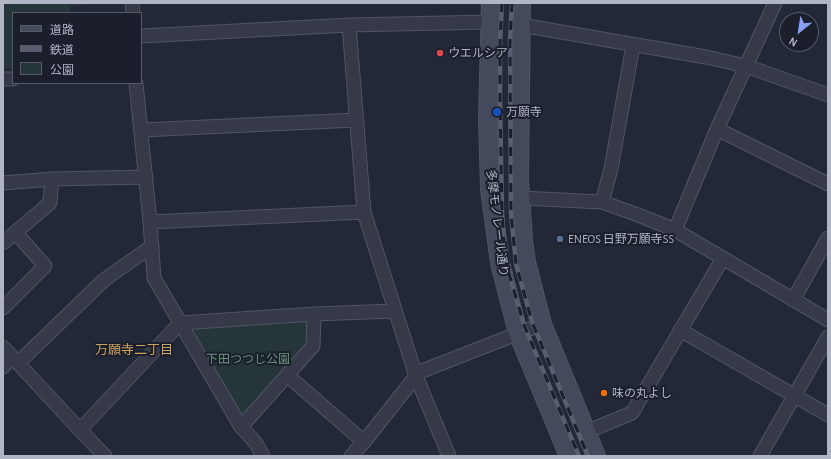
<!DOCTYPE html>
<meta charset="utf-8">
<style>
body{margin:0}
#map{position:relative;width:831px;height:459px;overflow:hidden;background:#222837;font-family:"Alegreya Sans","Noto Sans JP",sans-serif}
canvas{display:block}
.frame{position:absolute;inset:0;border:4px solid #b0b5c4;pointer-events:none}
.legend{position:absolute;left:12px;top:12px;width:130px;height:72px;box-sizing:border-box;background:#1b1f2c;border:1px solid #575b69;margin:0;padding:5px 7px;list-style:none;font-size:12px;color:#b0b5c4}
.legend li{display:flex;align-items:center;gap:8px;height:20px}
.legend b{width:20px;border:1px solid #575b69}
.north{position:absolute;left:779px;top:12px;width:40px;height:40px;box-sizing:border-box;background:#1b1f2c;border:1px solid #575b69;border-radius:50%;rotate:210deg;font-size:11px;font-weight:700;line-height:16px;text-align:center;color:#b0b5c4}
.north::after{content:'';display:block;margin:auto;width:14px;height:18px;background:#899ff1;clip-path:polygon(50% 0,100% 100%,50% 72%,0 100%)}
</style>
<div id="map">
<canvas width="831" height="459"></canvas>
<div class="frame"></div>
<ul class="legend">
<li><b style="height:5px;background:#44495b"></b>道路</li>
<li><b style="height:5px;background:#585d6f"></b>鉄道</li>
<li><b style="height:11px;background:#253539"></b>公園</li>
</ul>
<div class="north">N</div>
</div>
<script>
const context = document.querySelector('canvas').getContext('2d');
context.lineJoin = 'round';
function fill(path, color) {
  context.fillStyle = color;
  context.fill(path, 'evenodd');
}
function trace(path, color, width, dash) {
  context.strokeStyle = color;
  context.lineWidth = width;
  context.lineCap = dash ? 'butt' : 'round';
  context.setLineDash(dash || []);
  context.stroke(path);
}
function write(font, color, halo, rows, align = 'center') {
  context.font = font + ' "Alegreya Sans","Noto Sans JP",sans-serif';
  context.lineWidth = 4;
  context.setLineDash([]);
  context.textBaseline = 'middle';
  context.strokeStyle = halo;
  context.fillStyle = color;
  for (const [text, x, y, turn = 0] of rows) {
    context.save();
    context.translate(x, y);
    context.rotate((+turn || 0) * Math.PI / 180);
    context.textAlign = isNaN(turn) ? turn : align;
    if (halo) context.strokeText(text, 0, 0);
    context.fillText(text, 0, 0);
    context.restore();
  }
}
fill(new Path2D(`
 M3,3H108L70,6V13H13V68L3,69Z
 M314,314L313,346L241,427L180,323Z`), '#253539');
const minor = new Path2D(`
 M132,3L133,13
 M349,25L364,212L416,376L449,456
 M521,25L706,57L746,66L828,95
 M141,36L349,25L491,22
 M3,79H13
 M136,83L150,222L154,278L241,427L255,442L263,456
 M717,129L828,184
 M141,130L356,120
 M3,183L52,179L146,177
 M521,198L602,202L641,216L675,230L828,320
 M602,202L611,169L633,45
 M150,222L364,212
 M675,230L717,129L775,3
 M3,243L50,203L52,179
 M793,300L828,238
 M3,308L45,266L16,233
 M680,330L828,415
 M3,347L80,430L105,456
 M18,363L104,280L152,246
 M3,367L12,357
 M287,375L364,442
 M241,427L313,346L314,314
 M80,430L180,323L314,314L395,311
 M586,432L632,413L723,258
 M351,456L364,442L416,376L422,371L542,324
 M760,456L828,337`);
const secondary = new Path2D(`
 M491,3L488,118L490,189L500,263L518,333L569,456
 M521,3L519,180L523,240L526,262L542,324L596,456`);
trace(minor, '#505563', 15);
trace(secondary, '#505563', 20);
trace(minor, '#363a48', 13);
trace(secondary, '#44495b', 18);
const rail = new Path2D(`
 M502,3L500,43V101L502,212L505,260L524,325L579,456
 M512,3L510,42L511,213L516,264L532,322L588,456`);
trace(rail, '#585d6f', 4.5);
trace(rail, '#1b1f2c', 3, [9]);
for (const [x, y, r, color] of [
 [440,53,4,"#e0444e"],
 [497,112,5,"#1a4fb4"],
 [560,239,4,"#5c6f8a"],
 [604,393,4,"#e8710a"]
]) {
  const dot = new Path2D();
  dot.arc(x, y, r, 0, 2 * Math.PI);
  context.fillStyle = color;
  context.fill(dot);
  trace(dot, '#1b1f2c', 1.5);
}
write('12px', '#b0b5c4', '#1b1f2c', [
 ["ウエルシア",448,53],
 ["万願寺",506,112],
 ["ENEOS 日野万願寺SS",568,239],
 ["味の丸よし",612,393]
], 'left');
write('12px', '#b0b5c4', '#1b1f2c', [
 ["多摩モノレール通り",497,223,83]
]);
write('12px', '#69937a', '#1b1f2c', [
 ["下田つつじ公園",248,359]
]);
write('13px', '#cca363', '#1b1f2c', [
 ["万願寺二丁目",134,350]
]);
</script>
